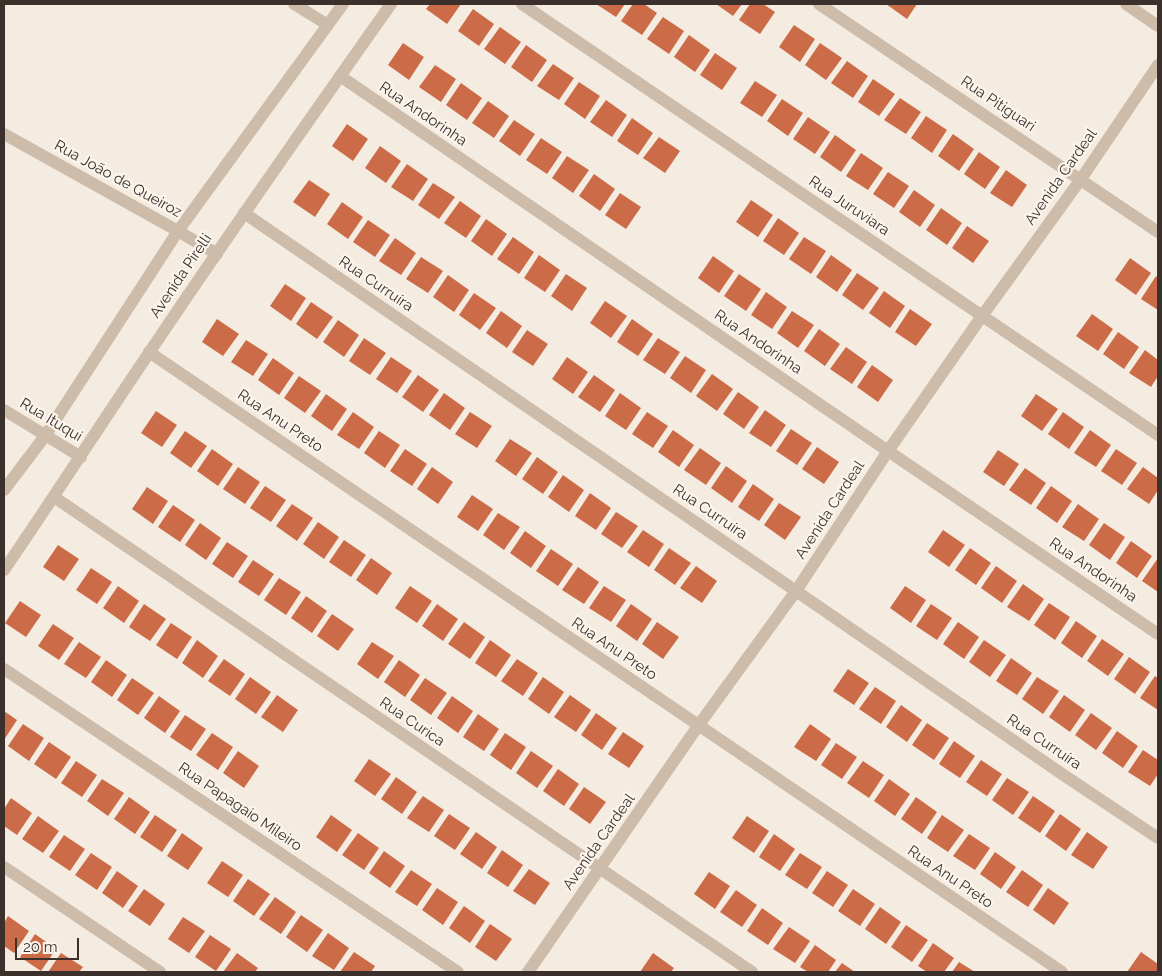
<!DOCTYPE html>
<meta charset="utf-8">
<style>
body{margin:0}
#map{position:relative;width:1162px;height:976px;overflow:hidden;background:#f4ece0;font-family:Raleway,sans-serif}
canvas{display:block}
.frame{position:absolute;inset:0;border:5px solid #3b302b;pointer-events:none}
.scale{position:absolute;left:15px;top:938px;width:64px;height:22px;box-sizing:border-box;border:2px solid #3b302b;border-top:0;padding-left:6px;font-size:15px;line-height:18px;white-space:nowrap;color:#3b302b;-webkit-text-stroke:4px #fbf5ed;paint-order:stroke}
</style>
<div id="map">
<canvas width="1162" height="976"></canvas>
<div class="frame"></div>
<div class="scale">20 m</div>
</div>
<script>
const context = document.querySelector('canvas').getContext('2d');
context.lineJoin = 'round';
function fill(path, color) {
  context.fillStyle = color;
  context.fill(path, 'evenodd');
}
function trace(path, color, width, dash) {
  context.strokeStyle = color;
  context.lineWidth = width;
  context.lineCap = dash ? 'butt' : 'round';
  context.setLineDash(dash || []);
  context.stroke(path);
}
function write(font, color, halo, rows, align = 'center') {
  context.font = font + ' Raleway,sans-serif';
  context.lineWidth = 4.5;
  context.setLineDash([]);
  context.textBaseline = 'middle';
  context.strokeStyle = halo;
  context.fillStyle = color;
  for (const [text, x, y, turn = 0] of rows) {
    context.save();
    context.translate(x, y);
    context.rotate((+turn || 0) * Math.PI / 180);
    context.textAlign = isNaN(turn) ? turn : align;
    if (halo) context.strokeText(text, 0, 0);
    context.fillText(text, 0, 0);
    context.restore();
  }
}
fill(new Path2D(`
 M430,4H461L447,24L426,9Z
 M596,4H625L616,17Z
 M633,4H644L657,13L642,35L621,21Z
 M716,4H742L733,16Z
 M750,4H763L775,12L760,34L739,20Z
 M886,4H917L907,19Z
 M473,9L494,24L479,46L458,31Z
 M663,17L684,31L669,54L647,39Z
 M794,25L815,39L800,62L779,47Z
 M500,27L521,42L505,64L484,49Z
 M689,35L710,50L695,72L674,57Z
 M403,43L424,57L409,80L388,65Z
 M820,43L842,58L826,80L805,65Z
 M526,45L547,60L532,82L511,67Z
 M715,53L737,68L722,90L700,75Z
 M847,61L868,76L853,98L831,83Z
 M553,64L574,78L559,100L537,86Z
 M435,65L456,79L441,102L419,87Z
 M873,79L895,94L879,116L858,102Z
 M755,81L777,95L762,117L740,103Z
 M579,82L600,96L585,119L564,104Z
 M461,83L482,98L467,120L446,105Z
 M900,98L921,112L906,134L884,120Z
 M782,99L803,113L788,136L767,121Z
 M606,100L627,115L612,137L590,122Z
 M488,101L509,116L494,138L472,123Z
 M926,116L947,130L932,153L911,138Z
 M808,117L830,132L815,154L793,139Z
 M632,118L653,133L638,155L617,141Z
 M514,120L535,134L520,156L499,141Z
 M347,124L368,139L353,161L332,146Z
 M953,134L974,149L959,171L938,156Z
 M835,135L856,150L841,172L820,157Z
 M659,137L680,151L665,173L643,158Z
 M541,138L562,152L547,174L526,160Z
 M380,146L401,161L386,183L365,168Z
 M979,152L1000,167L985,189L964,174Z
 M861,153L883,168L868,190L846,176Z
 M567,156L589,170L573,193L552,178Z
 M407,164L428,179L413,201L391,187Z
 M1006,170L1027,185L1012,207L990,193Z
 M888,172L909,186L894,208L873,194Z
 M594,174L615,189L600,211L579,196Z
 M309,180L330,194L315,217L293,202Z
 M433,183L455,197L439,219L418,205Z
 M914,190L935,205L920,227L899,212Z
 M620,193L641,207L626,229L605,215Z
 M751,200L773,215L758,237L736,222Z
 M460,201L481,216L466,238L444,223Z
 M342,202L363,217L348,239L327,224Z
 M941,208L962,223L947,245L926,230Z
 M778,218L799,233L784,255L763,241Z
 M486,219L507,234L492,256L471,241Z
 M368,220L390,235L375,257L353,242Z
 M967,226L989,241L973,263L952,248Z
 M513,237L534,252L519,274L497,259Z
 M804,237L826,251L811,274L789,259Z
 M395,238L416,253L401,275L379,261Z
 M539,255L560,270L545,292L524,278Z
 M831,255L852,270L837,292L816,277Z
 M713,256L734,271L719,293L698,278Z
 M421,257L443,271L428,293L406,279Z
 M1130,258L1151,273L1136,295L1115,280Z
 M857,273L879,288L863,310L842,295Z
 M566,274L587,288L572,311L551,296Z
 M739,274L761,289L746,311L724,296Z
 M448,275L469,290L454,312L433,297Z
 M1156,276L1158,278V310L1141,299Z
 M285,284L306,298L291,321L270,306Z
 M884,291L905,306L890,328L869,313Z
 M766,292L787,307L772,329L751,315Z
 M474,293L496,308L480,330L459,315Z
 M605,301L627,316L611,338L590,323Z
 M311,302L333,317L317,339L296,324Z
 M910,309L932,324L916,346L895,332Z
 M501,311L522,326L507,348L486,333Z
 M792,311L814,325L798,348L777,333Z
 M1092,314L1113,329L1098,351L1076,336Z
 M217,319L239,334L223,356L202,342Z
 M632,319L653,334L638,356L617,342Z
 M338,320L359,335L344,357L323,342Z
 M819,329L840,344L825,366L804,351Z
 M527,330L548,344L533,366L512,352Z
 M1118,332L1139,347L1124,369L1103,354Z
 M364,338L386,353L370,375L349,361Z
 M658,338L680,352L665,374L643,360Z
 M246,340L268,354L253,376L231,362Z
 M846,347L867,362L852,384L830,369Z
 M1145,350L1158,360V376L1151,387L1129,373Z
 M685,356L706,370L691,393L670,378Z
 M391,357L412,371L397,393L376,379Z
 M567,357L588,372L573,394L552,379Z
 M273,358L294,373L279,395L258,380Z
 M872,365L893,380L878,402L857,387Z
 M712,374L733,389L717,411L696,396Z
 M418,375L439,390L423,412L402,397Z
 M594,375L615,390L600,412L578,397Z
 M299,376L321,391L305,413L284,398Z
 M738,392L759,407L744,429L723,414Z
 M444,393L465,408L450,430L429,415Z
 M620,393L641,408L626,430L605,416Z
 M326,394L347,409L332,431L311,416Z
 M1036,394L1058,409L1042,431L1021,416Z
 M765,410L786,425L771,447L749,433Z
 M156,411L177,425L162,447L141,433Z
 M353,412L374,427L359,449L337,435Z
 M470,412L492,426L477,448L455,434Z
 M647,412L668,426L653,448L632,434Z
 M1063,412L1084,427L1069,449L1048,434Z
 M791,429L812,443L797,465L776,451Z
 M673,430L694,445L679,467L658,452Z
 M1090,430L1111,445L1096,467L1074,453Z
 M185,431L207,446L191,468L170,453Z
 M379,431L400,445L385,468L364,453Z
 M510,439L532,453L516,476L495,461Z
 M817,447L839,462L824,484L802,469Z
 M700,448L721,463L706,485L684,470Z
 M212,449L233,464L218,486L197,471Z
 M405,449L427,464L412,486L390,471Z
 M1116,449L1137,463L1122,485L1101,471Z
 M998,450L1019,464L1004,486L983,472Z
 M537,457L558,472L543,494L522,479Z
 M726,466L747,481L732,503L711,488Z
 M238,467L260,482L245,504L223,489Z
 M432,467L453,482L438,504L417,489Z
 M1143,467L1158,478V490L1149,504L1127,489Z
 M1025,468L1046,483L1031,505L1009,490Z
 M563,475L584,490L569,512L548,497Z
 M753,484L774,499L759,521L738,507Z
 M265,486L286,500L271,522L250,508Z
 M1051,486L1072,501L1057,523L1036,508Z
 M147,487L168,501L153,524L132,509Z
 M590,493L611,508L596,530L575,516Z
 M472,495L493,509L478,531L457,517Z
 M779,503L801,517L785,540L764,525Z
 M292,504L313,518L297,541L276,526Z
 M1078,504L1099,519L1084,541L1062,527Z
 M173,505L195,520L180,542L158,527Z
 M616,512L638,526L622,548L601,534Z
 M498,513L520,527L504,550L483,535Z
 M318,522L339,537L324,559L303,544Z
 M200,523L221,538L206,560L185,545Z
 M1104,523L1125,537L1110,560L1089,545Z
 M643,530L664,544L649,567L627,552Z
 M943,530L965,545L949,567L928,552Z
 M525,531L546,546L531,568L510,553Z
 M344,540L366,555L351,577L329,562Z
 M1131,541L1152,556L1137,578L1116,563Z
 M227,542L248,556L233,578L212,564Z
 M58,545L79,559L64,581L43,567Z
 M669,548L691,563L675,585L654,570Z
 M970,548L991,563L976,585L955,570Z
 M551,549L573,564L558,586L536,571Z
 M371,558L392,573L377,595L356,580Z
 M1158,558V592L1142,581Z
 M253,560L274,574L259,596L238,582Z
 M696,566L717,581L702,603L680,588Z
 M996,566L1017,581L1002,603L981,588Z
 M578,567L599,582L584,604L562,590Z
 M91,568L112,582L97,604L76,590Z
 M279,578L301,592L286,615L264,600Z
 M1023,584L1044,599L1029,621L1007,607Z
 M118,586L139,601L124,623L103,608Z
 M410,586L432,601L417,623L395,608Z
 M604,586L626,600L611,622L589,608Z
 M905,586L926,600L911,623L890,608Z
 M306,596L327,611L312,633L291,618Z
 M20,601L41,615L26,637L5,623Z
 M1049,603L1070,617L1055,640L1034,625Z
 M144,604L166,619L150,641L129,627Z
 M437,604L458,619L443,641L422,626Z
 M631,604L652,619L637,641L616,626Z
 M931,604L952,618L937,640L916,626Z
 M332,614L354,629L338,651L317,636Z
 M1076,621L1097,636L1082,658L1061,643Z
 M464,622L485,637L470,659L448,644Z
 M657,622L679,637L663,659L642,644Z
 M958,622L979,637L964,659L943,644Z
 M171,623L192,637L177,659L156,645Z
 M53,624L74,638L59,660L38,646Z
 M1102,639L1124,654L1108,676L1087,661Z
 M197,640L218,656L203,678L182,663Z
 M490,640L511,655L496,677L475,663Z
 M984,640L1006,655L990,677L969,662Z
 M79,642L101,657L86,678L64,664Z
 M372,642L394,656L378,679L357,664Z
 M1129,657L1150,672L1135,694L1114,679Z
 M1011,658L1032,673L1017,695L996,681Z
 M224,659L245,674L230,696L208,681Z
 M517,659L538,673L523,696L501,681Z
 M106,660L127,675L112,697L91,682Z
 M399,660L420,675L405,697L384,682Z
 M848,669L869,683L854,705L833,691Z
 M1155,676L1158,678V710L1140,698Z
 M250,677L271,692L256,714L235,699Z
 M543,677L564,692L549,714L528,699Z
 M1037,677L1059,691L1043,714L1022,699Z
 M132,678L154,693L138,715L117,700Z
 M425,678L447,693L431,715L410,700Z
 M875,687L896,701L881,724L859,709Z
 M277,695L298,710L283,732L261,717Z
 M570,695L591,710L576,732L554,717Z
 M1064,695L1085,710L1070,732L1049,717Z
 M159,696L180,711L165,733L144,718Z
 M452,696L473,711L458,733L437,718Z
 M901,705L922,720L907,742L886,727Z
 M4,711L17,720L4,740Z
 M596,713L617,728L602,750L581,735Z
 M1091,713L1112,728L1096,750L1075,735Z
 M478,714L499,729L484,751L463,737Z
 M185,715L206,729L191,751L170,737Z
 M927,723L949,738L934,760L912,745Z
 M23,724L44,738L29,761L8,746Z
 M810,724L831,739L816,761L794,747Z
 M1117,731L1138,746L1123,768L1102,753Z
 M623,732L644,746L629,768L608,754Z
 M212,733L233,747L218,770L196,755Z
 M505,733L526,747L511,770L490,755Z
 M954,741L975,756L960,778L939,764Z
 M49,742L71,757L56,779L34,764Z
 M836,743L857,757L842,779L821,765Z
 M1143,750L1158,760V774L1150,786L1128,772Z
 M238,751L259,766L244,788L223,773Z
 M531,751L553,766L537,788L516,773Z
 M369,759L391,774L375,796L354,781Z
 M981,760L1002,774L987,796L966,782Z
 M76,761L97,775L82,797L61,783Z
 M863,761L884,775L869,798L847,783Z
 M558,769L579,784L564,806L543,791Z
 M396,777L417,792L402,814L381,799Z
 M1007,778L1029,792L1013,815L992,800Z
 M102,779L124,793L108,816L87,801Z
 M889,779L910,794L895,816L874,801Z
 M584,787L606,802L590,824L569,809Z
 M423,796L444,810L429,832L407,818Z
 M1033,796L1055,811L1040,833L1018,818Z
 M129,797L150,812L135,834L114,819Z
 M916,797L937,812L922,834L901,819Z
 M11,798L32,813L17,835L4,826V809Z
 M449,814L470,828L455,850L434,836Z
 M1060,814L1081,829L1066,851L1045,836Z
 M155,815L177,830L162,852L140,837Z
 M331,815L352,830L337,852L316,837Z
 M942,815L964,830L948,852L927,838Z
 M38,816L59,831L43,853L22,839Z
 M747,816L769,831L754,853L732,838Z
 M476,832L497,847L482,869L460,854Z
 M1087,832L1108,847L1093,869L1071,855Z
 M182,833L203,848L188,870L167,856Z
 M358,833L379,848L364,870L342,855Z
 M774,834L795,849L780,871L759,857Z
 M969,834L990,848L975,870L953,856Z
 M64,835L85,849L70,871L49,857Z
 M502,850L523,865L508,887L487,873Z
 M384,851L405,866L390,888L369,873Z
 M995,852L1016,867L1001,889L980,874Z
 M91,853L112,867L97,890L75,875Z
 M800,853L822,867L807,889L785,875Z
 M222,861L243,875L228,897L207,883Z
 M529,869L550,883L535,905L513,891Z
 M411,870L432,884L417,906L395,892Z
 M1022,870L1043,885L1028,907L1006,892Z
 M117,871L138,886L123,908L102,893Z
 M827,871L848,885L833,907L812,893Z
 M709,872L730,886L715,909L694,894Z
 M248,879L270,894L254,916L233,901Z
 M437,888L458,902L443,925L422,910Z
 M1048,888L1069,903L1054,925L1033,910Z
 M144,889L165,904L150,926L128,911Z
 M853,889L875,904L860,926L838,911Z
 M736,890L757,905L742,927L720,912Z
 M275,897L296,912L281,934L259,919Z
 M464,906L485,921L470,943L449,928Z
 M880,907L901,922L886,944L865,929Z
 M762,908L783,923L768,945L747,931Z
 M301,915L323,930L307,952L286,937Z
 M8,916L29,931L14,953L4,946V923Z
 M183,917L205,931L189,953L168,939Z
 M490,924L512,939L496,961L475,947Z
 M906,925L928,940L912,962L891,947Z
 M789,927L810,941L795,963L773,949Z
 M328,933L349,948L334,970L312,956Z
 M35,934L56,949L41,971L20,957Z
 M210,935L231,949L216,971L195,957Z
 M933,943L954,958L944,972H927L918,966Z
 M815,945L836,960L828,972H808L800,967Z
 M354,952L375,966L371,972H340Z
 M1141,952L1158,964V972H1127Z
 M61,953L83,967L79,972H48Z
 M237,953L258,968L255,972H223Z
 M653,953L674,968L671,972H640Z
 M959,962L975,972H952Z
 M842,963L855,972H835Z`), '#cb6b48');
trace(new Path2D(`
 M294,4L328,25
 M522,4L1158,435
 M819,4L1158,232
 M1126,4L1158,26
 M340,76L888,451L1158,634
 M4,134L178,231L217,254
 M244,213L796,591L1065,776L1158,838
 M149,352L1062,972
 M4,410L81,457
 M54,497L752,972
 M4,669L458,972
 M4,867L160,972
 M528,972L698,726L796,591L888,451L982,316L1081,179L1158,65`), '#cebcab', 12);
trace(new Path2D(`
 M4,490L45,436L178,231L343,4
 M4,570C53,499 100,425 149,353C228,235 309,120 391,4`), '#cebcab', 12);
write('15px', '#3b302b', '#fbf5ed', [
 ["Rua Pitiguari",998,104,34],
 ["Rua Andorinha",423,114,34],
 ["Avenida Cardeal",1061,177,-55],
 ["Rua João de Queiroz",118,179,29],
 ["Rua Juruviara",849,206,34],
 ["Avenida Pirelli",181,276,-56],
 ["Rua Curruíra",376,284,34],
 ["Rua Andorinha",758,342,34],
 ["Rua Ituqui",51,420,31],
 ["Rua Anu Preto",280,421,34],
 ["Avenida Cardeal",830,510,-57],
 ["Rua Curruíra",710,512,34],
 ["Rua Andorinha",1093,570,34],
 ["Rua Anu Preto",614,649,34],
 ["Rua Curica",412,722,34],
 ["Rua Curruíra",1044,742,34],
 ["Rua Papagaio Mileiro",240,807,34],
 ["Avenida Cardeal",599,842,-55],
 ["Rua Anu Preto",950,877,34]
]);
</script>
